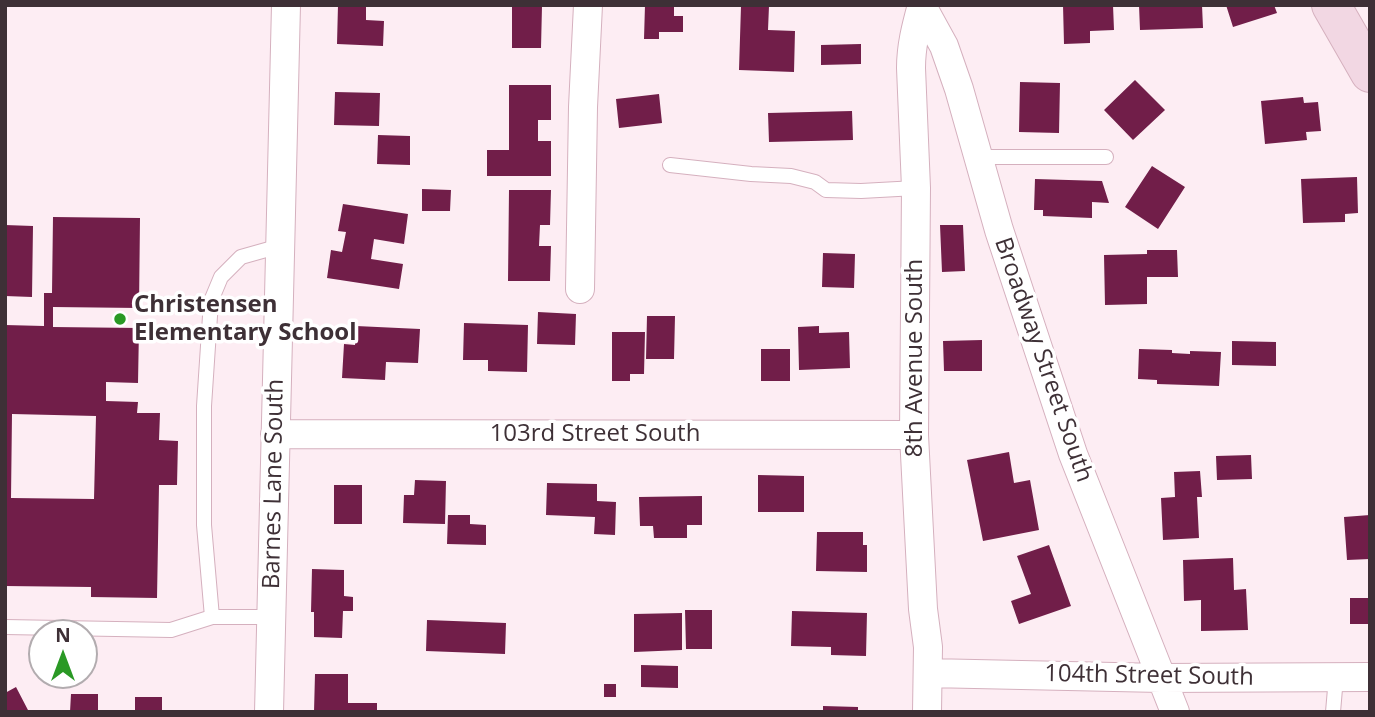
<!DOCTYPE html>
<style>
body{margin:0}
#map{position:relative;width:1375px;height:717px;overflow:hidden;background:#fdedf3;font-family:"Open Sans",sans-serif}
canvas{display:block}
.frame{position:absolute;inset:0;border:7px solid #3e3036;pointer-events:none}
.north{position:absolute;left:28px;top:619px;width:70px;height:70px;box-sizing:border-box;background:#fff;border:2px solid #b2acaf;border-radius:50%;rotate:0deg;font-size:19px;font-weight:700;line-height:28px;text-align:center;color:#3e3036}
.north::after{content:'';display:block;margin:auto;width:24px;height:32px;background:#2a9925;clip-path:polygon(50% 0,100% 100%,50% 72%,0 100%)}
</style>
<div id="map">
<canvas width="1375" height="717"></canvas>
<div class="frame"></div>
<div class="north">N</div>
</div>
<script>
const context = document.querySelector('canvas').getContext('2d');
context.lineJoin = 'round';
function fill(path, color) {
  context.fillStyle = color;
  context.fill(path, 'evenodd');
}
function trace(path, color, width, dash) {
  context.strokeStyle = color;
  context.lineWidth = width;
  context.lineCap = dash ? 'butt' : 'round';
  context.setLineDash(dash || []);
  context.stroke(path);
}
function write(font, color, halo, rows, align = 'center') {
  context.font = font + ' "Open Sans",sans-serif';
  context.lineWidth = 7;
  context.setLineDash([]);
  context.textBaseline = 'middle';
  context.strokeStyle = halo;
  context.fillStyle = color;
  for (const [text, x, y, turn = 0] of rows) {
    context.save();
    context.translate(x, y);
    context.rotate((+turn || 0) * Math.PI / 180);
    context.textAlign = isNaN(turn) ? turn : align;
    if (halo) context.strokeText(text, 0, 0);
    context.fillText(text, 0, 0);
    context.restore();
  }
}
fill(new Path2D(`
 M338,5H366V20L384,21L383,46L337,44Z
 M645,5H674V16H683V32H659V39H644Z
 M1063,5H1113L1114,30L1090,31V43L1064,44Z
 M1139,5H1202L1203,28L1140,30Z
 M1226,5H1274L1277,13L1233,27Z
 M512,6H542L541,48H512Z
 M741,6H769L768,30L795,31L794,72L739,70Z
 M861,44V64L821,65V45Z
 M1135,80L1165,110L1133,140L1104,110Z
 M1020,82L1060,83L1059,133L1019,132Z
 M509,85H551V120H538V141H551V176H487V150H509Z
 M335,92L380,93L379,126L334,125Z
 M659,94L662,123L619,128L616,99Z
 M1303,97L1304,103L1318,102L1321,131L1306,132L1307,140L1265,144L1261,101Z
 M852,111L853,140L769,142L768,113Z
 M378,135L410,136V165L377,164Z
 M1152,166L1185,187L1158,229L1125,207Z
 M1357,177L1358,213L1345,214V222L1303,223L1301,179Z
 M1035,179L1102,181L1109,203L1092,202V218L1043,216V210H1034Z
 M422,189L451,190L450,211H422Z
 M509,190H551L550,225H540L539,246H551L550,281H508Z
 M343,204L408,214L404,244L374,239L371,259L403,264L399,289L327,278L331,250L342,252L346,232L338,231Z
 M53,217L140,218L139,308L53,307V327L139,328L138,383L106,382V401L138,402L137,413H160L159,440L178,441L177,485H159L157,598L91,597V587L5,586V325L44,326V293H52ZM12,414L96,416L94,499L11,498Z
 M5,225L33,226L32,297L5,296Z
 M940,225H963L965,271L942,272Z
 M1147,250H1177L1178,277H1147V304L1105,305L1104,255L1147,254Z
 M823,253L855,254L854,288L822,287Z
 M538,312L576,314L575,345L537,344Z
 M647,316H675L674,359H646Z
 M464,323L528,325L527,372L488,371V360H463Z
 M356,326L420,329L418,363L386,362L385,380L342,378L344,344L355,345Z
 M819,326V333L849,332L850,368L799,370L798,327Z
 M612,332H645L644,374H630V381H612Z
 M982,340V371H944L943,341Z
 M1232,341L1276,342V366L1232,365Z
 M761,349H790V381H761Z
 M1139,349L1172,350V353L1190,354V351L1221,352L1219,386L1157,384V380L1138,379Z
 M1009,452L1014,483L1030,480L1039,530L983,541L967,460Z
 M1251,455L1252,479L1217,480L1216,456Z
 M1200,471L1202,497H1197L1199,538L1163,540L1161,498L1175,497L1174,472Z
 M758,475L804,476V512H758Z
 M415,480L446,481L445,524L403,523L404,495H414Z
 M547,483L597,484V501L616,502L615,535L594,534L595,517L546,515Z
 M334,485H362V524H334Z
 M702,496V525H687V538H654L653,526H640L639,497Z
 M448,515H470V524L486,525V545L447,544Z
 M1370,515V559L1347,560L1344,517Z
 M817,532H863V545H867V572L816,571Z
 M1049,545L1071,606L1019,624L1011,601L1031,594L1017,556Z
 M1233,558L1234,590L1246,589L1248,630L1201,631V600L1184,601L1183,560Z
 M312,569L344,570V596L353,597V611H343L342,638L314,637V612H311Z
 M1350,598H1370V624H1350Z
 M685,610H712V649H686Z
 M792,611L867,613L866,656L831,655V647L791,646Z
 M682,613V650L634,652V614Z
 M427,620L506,623L505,654L426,651Z
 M641,665L678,666V688L641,687Z
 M315,674H348V703H377V712H314Z
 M604,684H616V697H604Z
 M16,687L29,712H5V693Z
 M71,694H98V712H70Z
 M135,697H162V712H135Z
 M823,706L858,707V712H823Z`), '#711e49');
const service = new Path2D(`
 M978,157H1106
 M670,165L751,174L791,176L815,182L826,190L861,191L916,188
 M271,617H212L204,525V406L211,301L221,277L241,257L280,246
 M5,627L171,630L212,617
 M1333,712L1336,677`);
const minor = new Path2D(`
 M922,5C916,27 911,46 911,68L916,188L914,435L923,609L928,647L927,712
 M922,6L944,46L959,89L999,230L1073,454L1175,712
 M580,289L583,107L588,5
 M275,434L914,435
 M928,673L1161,678L1370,677
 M269,712L286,5`);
const secondary = new Path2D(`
 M1331,5L1370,73`);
trace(service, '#d5b0be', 16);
trace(minor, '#d5b0be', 30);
trace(secondary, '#d5b0be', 40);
trace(service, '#fff', 14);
trace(minor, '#fff', 28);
trace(secondary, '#f2d7e3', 38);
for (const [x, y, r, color] of [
 [120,319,7,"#2a9925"]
]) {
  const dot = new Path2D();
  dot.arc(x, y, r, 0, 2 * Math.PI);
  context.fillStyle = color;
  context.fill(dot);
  trace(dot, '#fff', 2.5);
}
write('bold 24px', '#3e3036', '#fff', [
 ["Christensen",134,305],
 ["Elementary School",134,333]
], 'left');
write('24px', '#3e3036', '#fff', [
 ["8th Avenue South",915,358,-90],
 ["Broadway Street South",1043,360,71],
 ["103rd Street South",595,434],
 ["Barnes Lane South",274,484,-89],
 ["104th Street South",1149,676,1]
]);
</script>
